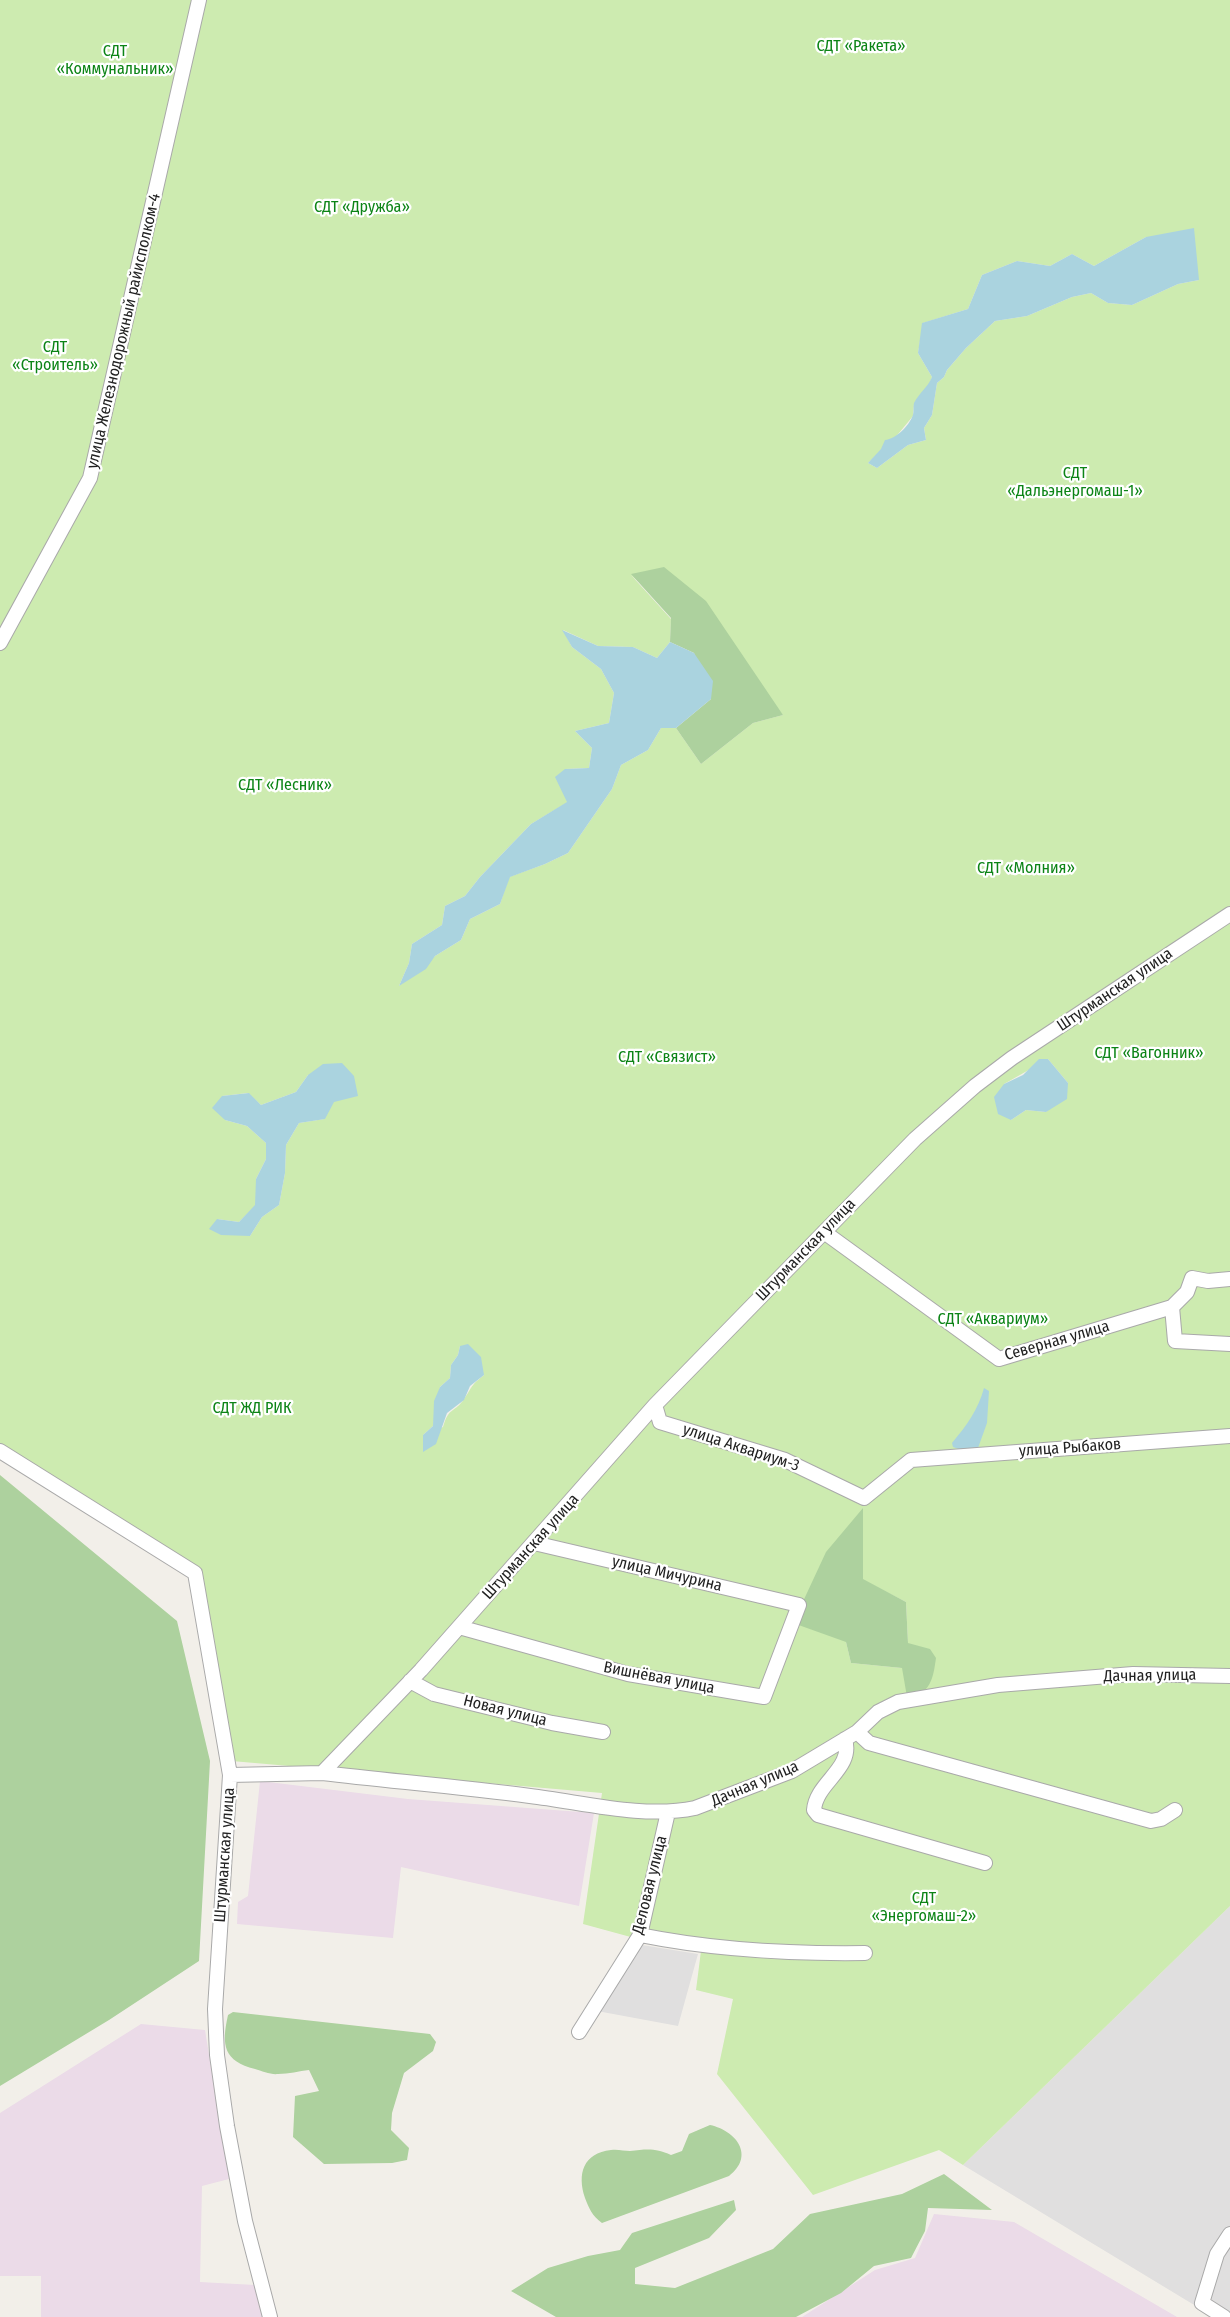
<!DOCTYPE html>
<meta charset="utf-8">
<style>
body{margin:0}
canvas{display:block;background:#f2efe9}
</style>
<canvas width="1230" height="2317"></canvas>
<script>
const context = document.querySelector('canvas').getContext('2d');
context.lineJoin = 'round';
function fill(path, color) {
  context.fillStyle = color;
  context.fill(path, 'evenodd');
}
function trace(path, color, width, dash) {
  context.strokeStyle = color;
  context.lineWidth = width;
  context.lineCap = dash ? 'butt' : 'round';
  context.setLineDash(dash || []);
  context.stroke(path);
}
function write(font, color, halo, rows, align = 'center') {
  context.font = font + ' "Fira Sans Condensed",sans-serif';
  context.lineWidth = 4.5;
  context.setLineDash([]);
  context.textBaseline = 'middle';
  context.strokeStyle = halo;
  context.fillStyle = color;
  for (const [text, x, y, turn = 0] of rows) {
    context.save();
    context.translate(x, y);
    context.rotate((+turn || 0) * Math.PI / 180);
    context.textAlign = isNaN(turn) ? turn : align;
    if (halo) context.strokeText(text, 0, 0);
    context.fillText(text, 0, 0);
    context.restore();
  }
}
fill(new Path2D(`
 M1230,1906V2317H1214L963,2165Z
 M642,1945L698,1954L678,2026L597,2011Z`), '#e0dfdf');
fill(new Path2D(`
 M260,1781L408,1799L594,1813L579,1906L401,1867L393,1938L237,1924L238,1902L248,1896Z
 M141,2024L205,2030L229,2179L202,2186L200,2282L255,2285L264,2317H41V2276H0V2113Z
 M934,2214L1014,2222L1177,2317H802L875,2270L915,2258Z`), '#ebdbe8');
fill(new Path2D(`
 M0,0H1230V1906L963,2165L939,2150L813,2195L717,2074L733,1999L696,1990L701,1951L649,1942L583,1924L602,1793L220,1760L194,1577L0,1454ZM1146,237L1199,280L1178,284L1132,305L1108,303L1091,293L1072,297L1027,316L995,321L966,348L947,370L944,377L937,383L932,415L924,428L926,440L908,445L877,468L868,463L894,439L913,416L914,404L929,385L932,377L918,353L923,323L968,309L982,275L1017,261L1050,266L1072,254L1094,266ZM631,575L783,715L753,723L701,764L676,728H661L648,750L621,765L612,789L568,853L545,864L509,877L500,904L470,919L461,940L435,956L399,986L409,963L412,944L442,925L445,906L465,896L480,877L531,824L568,802L565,769L589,768L592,748L575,731L609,723L614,693L601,669L572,647L563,630L598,646L633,647L657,658L670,642L671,619ZM1048,1059L1068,1083L1046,1112L1026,1110L1011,1120L1004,1084ZM308,1075L324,1119L299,1123L286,1145L285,1173L279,1205L262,1217L250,1236L217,1219L239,1222L256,1205V1179L266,1159V1143L247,1126L225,1120L222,1096L248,1093L261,1105L296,1092ZM460,1346L484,1375C470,1386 473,1386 464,1399C455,1413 449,1406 443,1427L423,1435L433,1426L440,1387L450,1378L451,1365L458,1355ZM863,1508V1580L906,1602L908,1643L902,1668L851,1663L846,1642Z`), '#cdebb0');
fill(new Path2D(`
 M664,567L706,601L783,715L753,723L701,764L676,728L711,699L694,653L670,642L671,618L631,574Z
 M0,1475L177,1621L210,1761L199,1961L109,2020L0,2086Z
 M863,1508V1579L906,1602L908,1643L930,1649L936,1658C933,1679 931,1694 907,1697L902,1668L851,1663L846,1642L793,1623L826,1552Z
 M233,2012L430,2034L436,2042L433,2051L404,2073L392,2113L391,2130L409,2148L407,2160L392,2163L324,2164L293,2137L295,2096L319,2091L309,2070C299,2071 289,2074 278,2074C271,2075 262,2071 255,2069C224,2061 221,2046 228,2015Z
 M710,2125C737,2131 755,2156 729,2176L602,2223C592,2216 589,2208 585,2198C577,2174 583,2153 611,2150C618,2149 624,2151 630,2151C647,2149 656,2148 671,2155L682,2151L689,2134Z
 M944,2174L992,2210L928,2208L925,2231L911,2258L874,2266L841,2293L796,2317H556L511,2291L548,2268L588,2256L620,2250L632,2233L734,2200L736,2210L709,2238L635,2268V2284L675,2288L773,2249L810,2214L902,2194Z`), '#add19e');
fill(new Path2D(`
 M1194,228L1199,280L1178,284L1132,305L1108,303L1091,293L1072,297L1027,316L995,321L966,348L947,370L944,377L937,383L932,415L924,428L926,440L908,445L877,468L868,463L881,449L885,440C896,439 909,426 913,415C914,411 913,407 914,403C919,393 928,387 932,377L918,353L922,323L968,309L982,275L1017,261L1050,266L1072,254L1094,266L1146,237Z
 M562,630L598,646L633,647L657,658L670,642L694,653L713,681L711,699L676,728H661L648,750L621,765L612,789L568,853L545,864L510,877L500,904L470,919L461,940L435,956L426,969L399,986L409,963L412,944L442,925L445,906L465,896L480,877L531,824L567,802L555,777L565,769L589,768L592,748L575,731L609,723L614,693L601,669L572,647Z
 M1039,1059H1048L1068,1083L1067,1099L1046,1112L1026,1110L1011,1120L998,1114L994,1097L1004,1084L1023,1075Z
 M342,1063L354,1076L358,1096L334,1102L325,1119L299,1123L286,1145L285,1173L279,1205L262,1217L250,1236L221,1235L209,1229L217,1219L239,1222L255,1205L256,1179L266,1159V1143L247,1126L225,1120L212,1108L222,1096L249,1093L261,1105L296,1092L308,1075L323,1064Z
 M468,1344L481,1357L484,1375L470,1386L464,1400L447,1413L436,1444L423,1452V1435L433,1426L434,1401L440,1387L450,1378L451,1365L458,1355L460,1346Z
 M984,1388L989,1391L987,1423L978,1448L967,1452L953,1447L952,1443C967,1425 978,1410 984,1388Z`), '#aad3df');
const minor = new Path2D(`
 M0,643L90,478L199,0
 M824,1232L999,1359L1172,1307L1187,1292L1192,1278L1208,1281L1230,1279
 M1172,1307L1175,1341L1230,1344
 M655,1405L660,1422L785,1460L864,1498L911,1460L1230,1436
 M0,1451L195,1573L230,1775L215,2009L217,2055L227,2126L245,2221L270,2317
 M459,1627L628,1674L764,1697L799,1605L534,1543
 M410,1681L434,1694L552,1723L603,1732
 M857,1732L869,1743L1151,1821L1161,1819L1175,1810
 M845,1739C854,1769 816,1782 814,1810L818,1815L985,1863
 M322,1773C391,1781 461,1787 530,1796C582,1802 643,1819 695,1808L792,1771L857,1732L878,1712L898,1702L998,1685L1133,1674L1230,1676
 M230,1775L322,1773L421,1670L655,1405L915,1139L975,1086L1012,1058L1230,914
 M640,1935C714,1950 789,1954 865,1953
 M579,2032L640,1935L668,1812
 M1224,2317L1202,2303L1217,2254L1230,2234`);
trace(minor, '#a9a9a9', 16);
trace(minor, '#fff', 14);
write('16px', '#0c8416', '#fff', [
 ["СДТ «Ракета»",861,47],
 ["СДТ",115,52],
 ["«Коммунальник»",115,70],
 ["СДТ «Дружба»",362,208],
 ["СДТ",55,348],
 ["«Строитель»",55,366],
 ["СДТ",1075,474],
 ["«Дальэнергомаш-1»",1075,492],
 ["СДТ «Лесник»",285,786],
 ["СДТ «Молния»",1026,869],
 ["СДТ «Вагонник»",1149,1054],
 ["СДТ «Связист»",667,1058],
 ["СДТ «Аквариум»",993,1320],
 ["СДТ ЖД РИК",252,1409],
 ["СДТ",924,1899],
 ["«Энергомаш-2»",924,1917]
]);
write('16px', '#222', '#fff', [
 ["улица Железнодорожный райисполком-4",124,331,-77],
 ["Штурманская улица",1115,990,-34],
 ["Штурманская улица",806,1250,-46],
 ["Северная улица",1057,1341,-16],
 ["улица Аквариум-3",741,1448,18],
 ["улица Рыбаков",1070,1448,-4],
 ["Штурманская улица",531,1547,-48],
 ["улица Мичурина",667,1574,13],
 ["Дачная улица",1150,1676,-1],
 ["Вишнёвая улица",659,1678,11],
 ["Новая улица",505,1711,14],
 ["Дачная улица",755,1784,-23],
 ["Штурманская улица",225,1855,-86],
 ["Деловая улица",650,1885,-76]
]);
</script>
